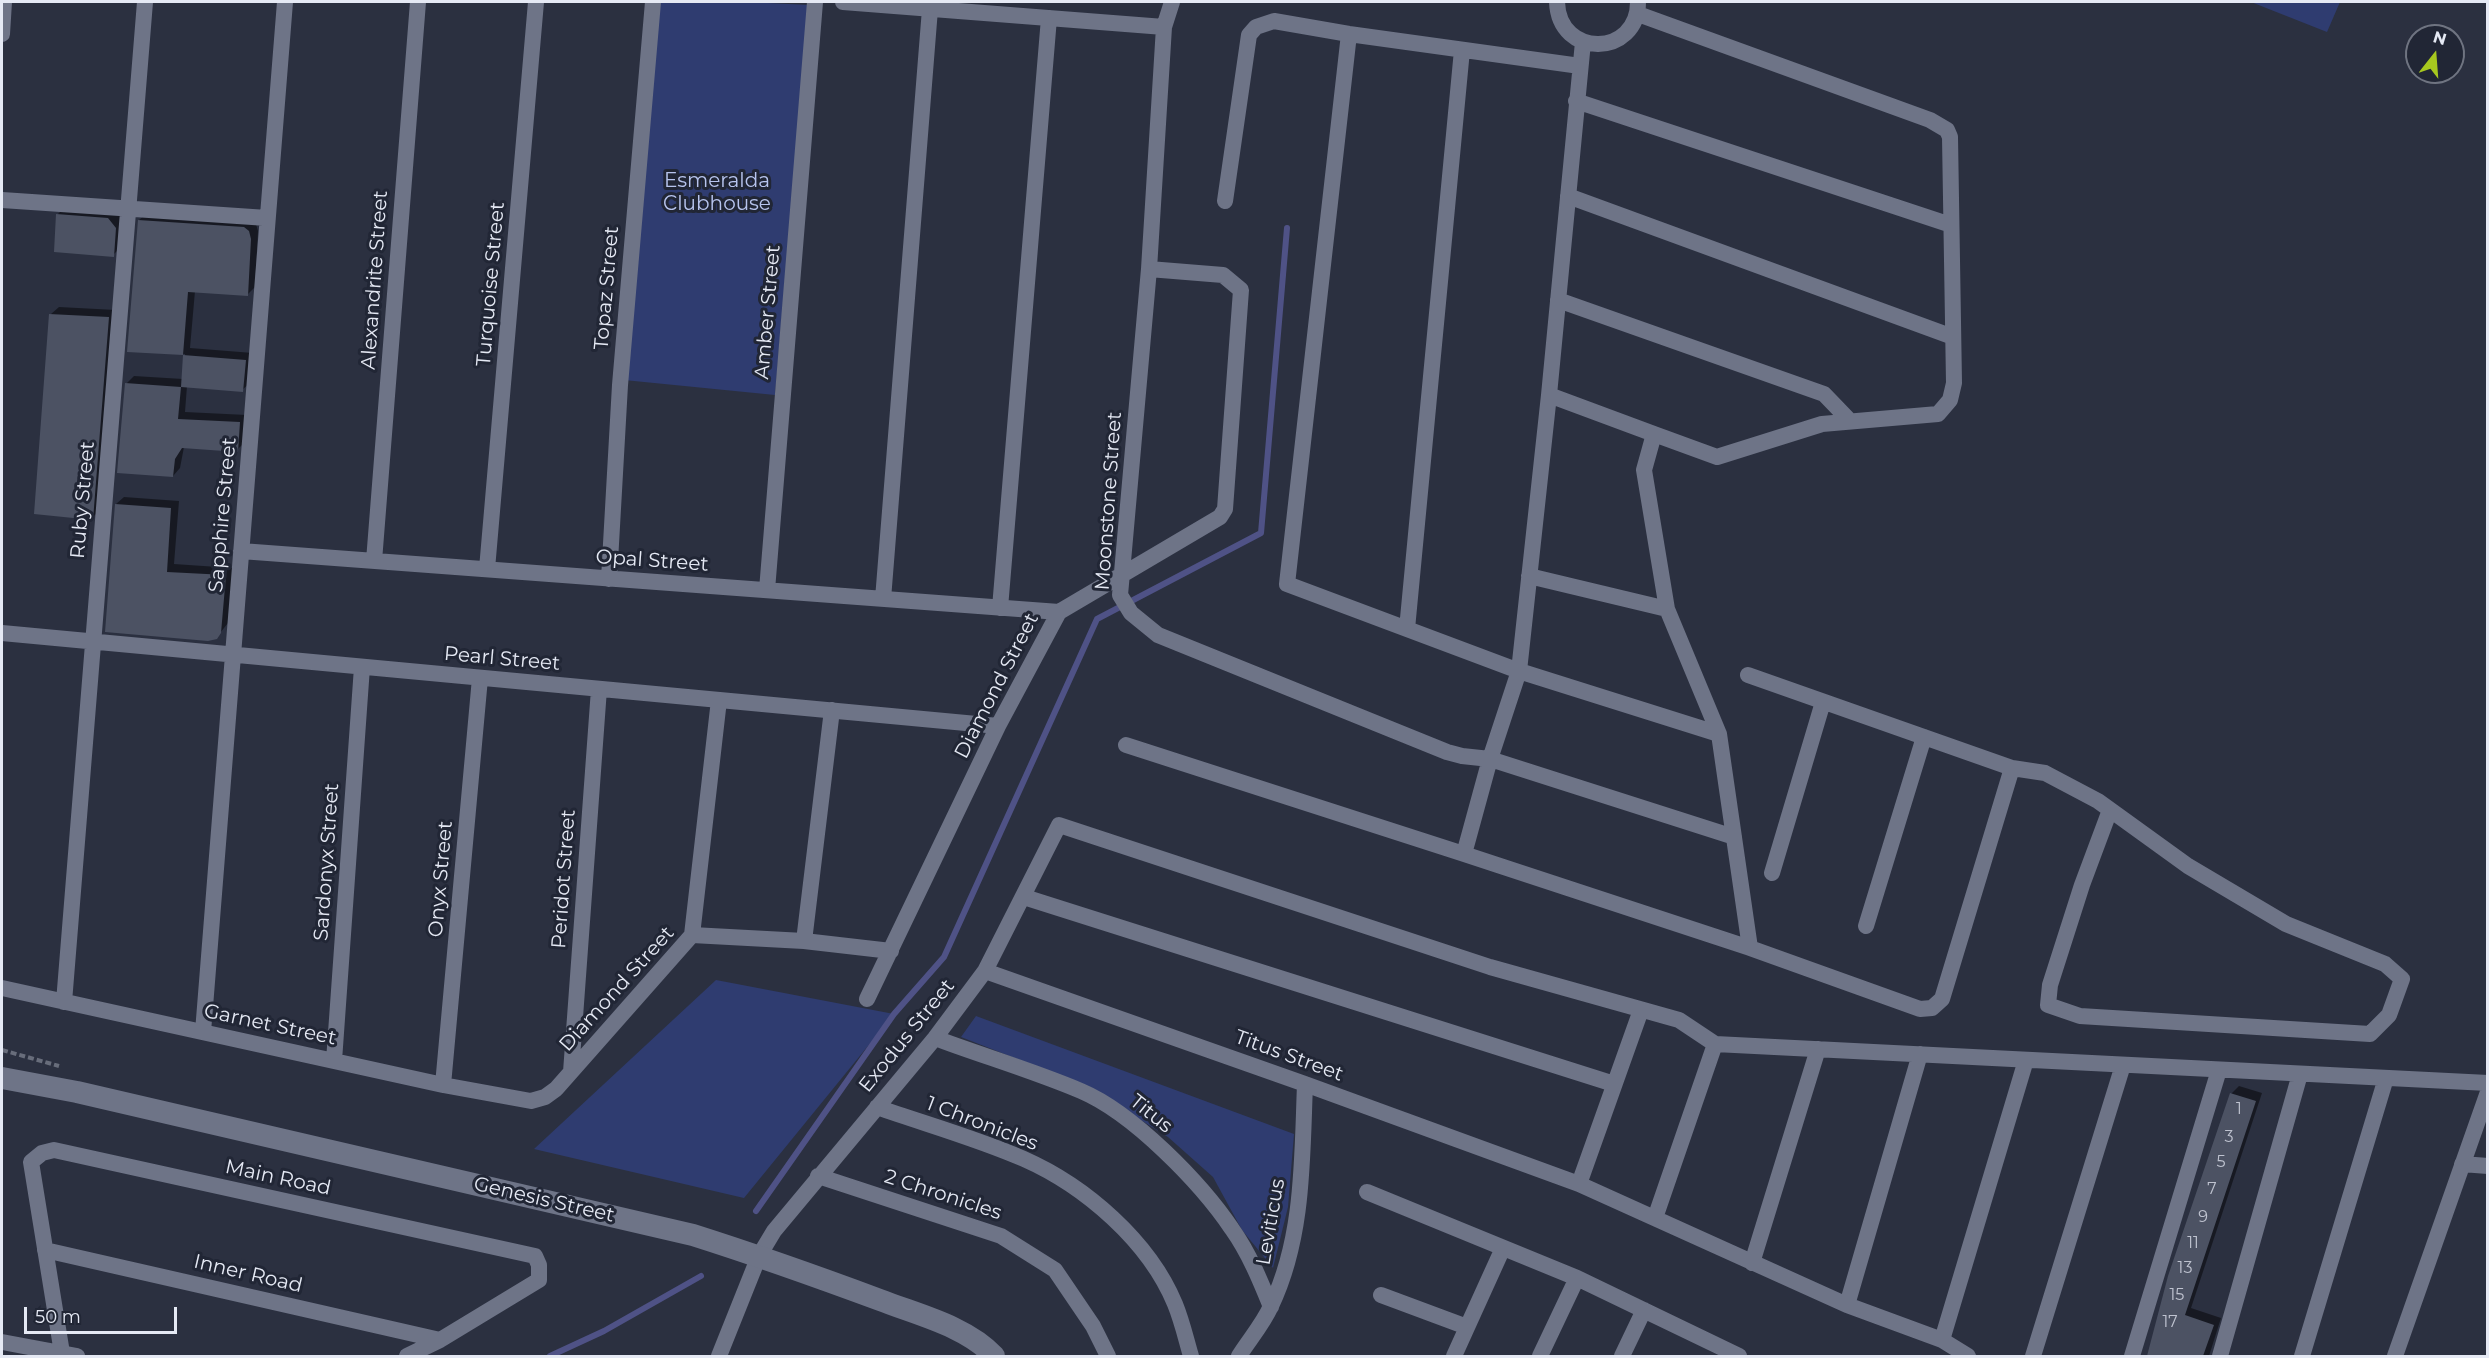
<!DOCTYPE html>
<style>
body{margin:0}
#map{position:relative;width:2489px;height:1358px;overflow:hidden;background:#2b3040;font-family:Montserrat,sans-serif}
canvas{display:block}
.frame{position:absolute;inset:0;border:3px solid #e5e9f4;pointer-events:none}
.north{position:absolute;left:2405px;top:24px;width:60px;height:60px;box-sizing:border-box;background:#212635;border:2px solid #6f7481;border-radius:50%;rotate:17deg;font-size:16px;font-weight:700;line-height:24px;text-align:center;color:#e5e9f4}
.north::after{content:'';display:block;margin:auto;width:21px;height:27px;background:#a7c81f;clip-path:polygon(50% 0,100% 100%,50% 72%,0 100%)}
.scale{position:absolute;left:24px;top:1307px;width:153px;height:27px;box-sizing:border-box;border:3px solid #e5e9f4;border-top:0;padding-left:8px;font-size:18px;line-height:21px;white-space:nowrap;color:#e5e9f4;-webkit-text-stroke:4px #212635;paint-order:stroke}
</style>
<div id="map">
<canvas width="2489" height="1358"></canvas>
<div class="frame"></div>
<div class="north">N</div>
<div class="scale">50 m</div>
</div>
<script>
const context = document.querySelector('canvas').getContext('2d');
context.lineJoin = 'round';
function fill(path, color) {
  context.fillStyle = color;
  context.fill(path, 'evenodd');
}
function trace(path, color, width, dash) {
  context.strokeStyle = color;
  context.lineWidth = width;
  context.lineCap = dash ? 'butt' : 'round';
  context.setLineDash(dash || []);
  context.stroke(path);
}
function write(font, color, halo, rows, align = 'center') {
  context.font = font + ' Montserrat,sans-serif';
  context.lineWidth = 6;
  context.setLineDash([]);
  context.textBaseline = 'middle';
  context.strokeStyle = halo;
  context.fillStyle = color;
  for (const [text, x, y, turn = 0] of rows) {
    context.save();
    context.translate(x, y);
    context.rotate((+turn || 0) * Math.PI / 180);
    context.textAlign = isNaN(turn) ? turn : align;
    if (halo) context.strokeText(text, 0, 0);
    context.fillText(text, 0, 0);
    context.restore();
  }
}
fill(new Path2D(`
 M657,2H748L809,5L775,395L624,380Z
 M2251,2H2340L2327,32Z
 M716,980L894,1014L744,1198L534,1149Z
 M976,1016L1294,1134L1288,1207L1273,1268L1242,1230L1213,1177L1168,1137L1086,1086L961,1037Z`), '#2f3c70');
fill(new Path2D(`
 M65,207L116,211L123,220L121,247L113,255L57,215Z
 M147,213L256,224L258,231L255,287L247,295L195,291L190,348L253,353L250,383L242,390L187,386L185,412L247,415L245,442L237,450L184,447L180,468L173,476L126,384L134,376L183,379L185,354L129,351L139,220Z
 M59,307L116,310L100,510L92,518L51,314Z
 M124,497L179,501L174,564L233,568L228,623L216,638L116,504Z
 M2239,1086L2262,1093L2191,1308L2221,1318L2209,1356H2148L2231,1094Z`), '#0007');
trace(new Path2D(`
 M756,1211L894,1014L944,957L1097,619L1261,533L1287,228
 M550,1356L604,1331L701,1276`), '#4f5286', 6);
fill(new Path2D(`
 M56,214L108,218L116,228L114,257L54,252Z
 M138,220L244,227L249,231L251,239L248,296L188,292L183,355L127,352Z
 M49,314L109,317L93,520L34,514Z
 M183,355L246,360L243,392L181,387Z
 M125,383L181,387L178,419L240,422L238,452L182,448L175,459L173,477L117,473Z
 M115,504L171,508L167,572L226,575L221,633L217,639L208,641L105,632Z
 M2230,1093L2256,1101L2185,1315L2214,1325L2203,1356H2147L2168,1276Z`), '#4c5263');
trace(new Path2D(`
 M2,1050L59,1066`), '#686d7b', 4, [6, 3]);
trace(new Path2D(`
 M843,2L1164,27
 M1172,2L1164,27L1149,269L1120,595L1131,613L1158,635L1447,752L1462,756L1490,759L1519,671L1549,395L1583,42
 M1557,2C1559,59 1638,57 1638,2
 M2,34L4,2
 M1349,34L1287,584L1519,671L1719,734
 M1576,101L1951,225
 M1568,196L1953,337
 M2,200L267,218
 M1225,201L1249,35L1256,27L1274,21L1349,34L1580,66
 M1558,300L1824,394L1850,421
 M1549,395L1654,434
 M241,551L1059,612
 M374,561L418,2
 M487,569L536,2
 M1529,576L1667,609
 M609,579L620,385L653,2
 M767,590L815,2
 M883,599L930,9
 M1000,608L1049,18
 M1407,629L1462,50
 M2,633L998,726
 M1748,675L2012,768L1942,999L1932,1008L1920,1009L1750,948
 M1126,745L1464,854L1490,759L1734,837
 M2012,768L2045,773L2098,801L2188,866L2286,924L2385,964L2402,979L2389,1015L2370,1034L2080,1016L2048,1005L2050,985L2082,885L2110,810
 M1464,854L1750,948L1719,734L1667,609L1644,470L1654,434L1717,457L1822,424L1938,414L1950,400L1954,383L1950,137L1947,130L1930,120L1638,14
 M1772,873L1823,702
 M1024,897L1614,1084
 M1866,926L1924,737
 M692,935L719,700
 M804,941L832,710
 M985,971L1305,1084L1579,1184L1847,1305L1942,1340L1968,1356
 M2,988L443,1085L531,1101L545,1097L556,1089L692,935L804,941L891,951
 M867,999L998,726L1059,612L1220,517L1225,509L1241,290L1223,275L1149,269
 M64,1002L145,2
 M203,1032L285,2
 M935,1038C983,1056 1034,1071 1081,1091C1133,1113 1201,1183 1232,1229C1249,1253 1260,1280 1271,1307
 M334,1061L362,667
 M571,1072L599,689
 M443,1085L480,678
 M877,1107C925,1124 976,1138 1024,1159C1085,1186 1149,1241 1175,1304C1182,1321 1186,1339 1191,1356
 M2462,1164L2488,1166
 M818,1176L1001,1236L1055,1270L1093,1326L1108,1356
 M1579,1184L1641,1010
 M1367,1192L1577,1278L1739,1356
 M1655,1218L1715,1044
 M45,1250L440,1340
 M1752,1263L1818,1049
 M1381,1295L1467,1327
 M1847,1305L1920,1054
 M1942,1340L2026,1060
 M2,1342L77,1356
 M62,1353L31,1162L42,1153L54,1150L535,1256L539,1265V1280L440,1340L407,1356
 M719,1356L759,1256L774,1231L935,1038L985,971L1059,825L1490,967L1679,1020L1715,1044L2488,1083
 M1239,1356C1249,1340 1263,1324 1271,1306C1304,1237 1302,1158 1305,1084
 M1454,1356L1503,1248
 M1540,1356L1577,1278
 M1622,1356L1644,1310
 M2033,1356L2123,1065
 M2132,1356L2219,1070
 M2220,1356L2300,1074
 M2302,1356L2386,1078
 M2395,1356L2488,1092`), '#6e7487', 16);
trace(new Path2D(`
 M2,1078L77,1092L693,1235C756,1255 818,1277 880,1300C918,1315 966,1326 994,1356`), '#6e7487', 22);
write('16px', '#bfc3d0', null, [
 ["1",2239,1109],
 ["3",2229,1137],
 ["5",2221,1162],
 ["7",2212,1189],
 ["9",2203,1217],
 ["11",2193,1243],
 ["13",2185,1268],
 ["15",2177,1295],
 ["17",2170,1322]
]);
write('20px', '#b7c4ee', '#212635', [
 ["Esmeralda",717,181],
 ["Clubhouse",717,204]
]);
write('20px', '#e5e9f4', '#212635', [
 ["Alexandrite Street",375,280,-86],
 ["Turquoise Street",491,284,-85],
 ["Topaz Street",607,288,-85],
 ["Amber Street",768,312,-85],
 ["Ruby Street",83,500,-85],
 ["Moonstone Street",1109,501,-86],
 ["Sapphire Street",223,515,-85],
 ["Opal Street",652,561,4],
 ["Pearl Street",502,659,5],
 ["Diamond Street",997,686,-63],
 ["Sardonyx Street",327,862,-86],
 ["Onyx Street",441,879,-85],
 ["Peridot Street",564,879,-86],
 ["Diamond Street",617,989,-48],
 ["Garnet Street",270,1025,12],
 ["Exodus Street",907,1036,-51],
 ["Titus Street",1289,1056,20],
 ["Titus",1151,1114,39],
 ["1 Chronicles",982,1124,21],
 ["Main Road",278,1178,12],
 ["2 Chronicles",943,1195,18],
 ["Genesis Street",544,1200,13],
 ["Leviticus",1271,1222,-80],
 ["Inner Road",248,1274,13]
]);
</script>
